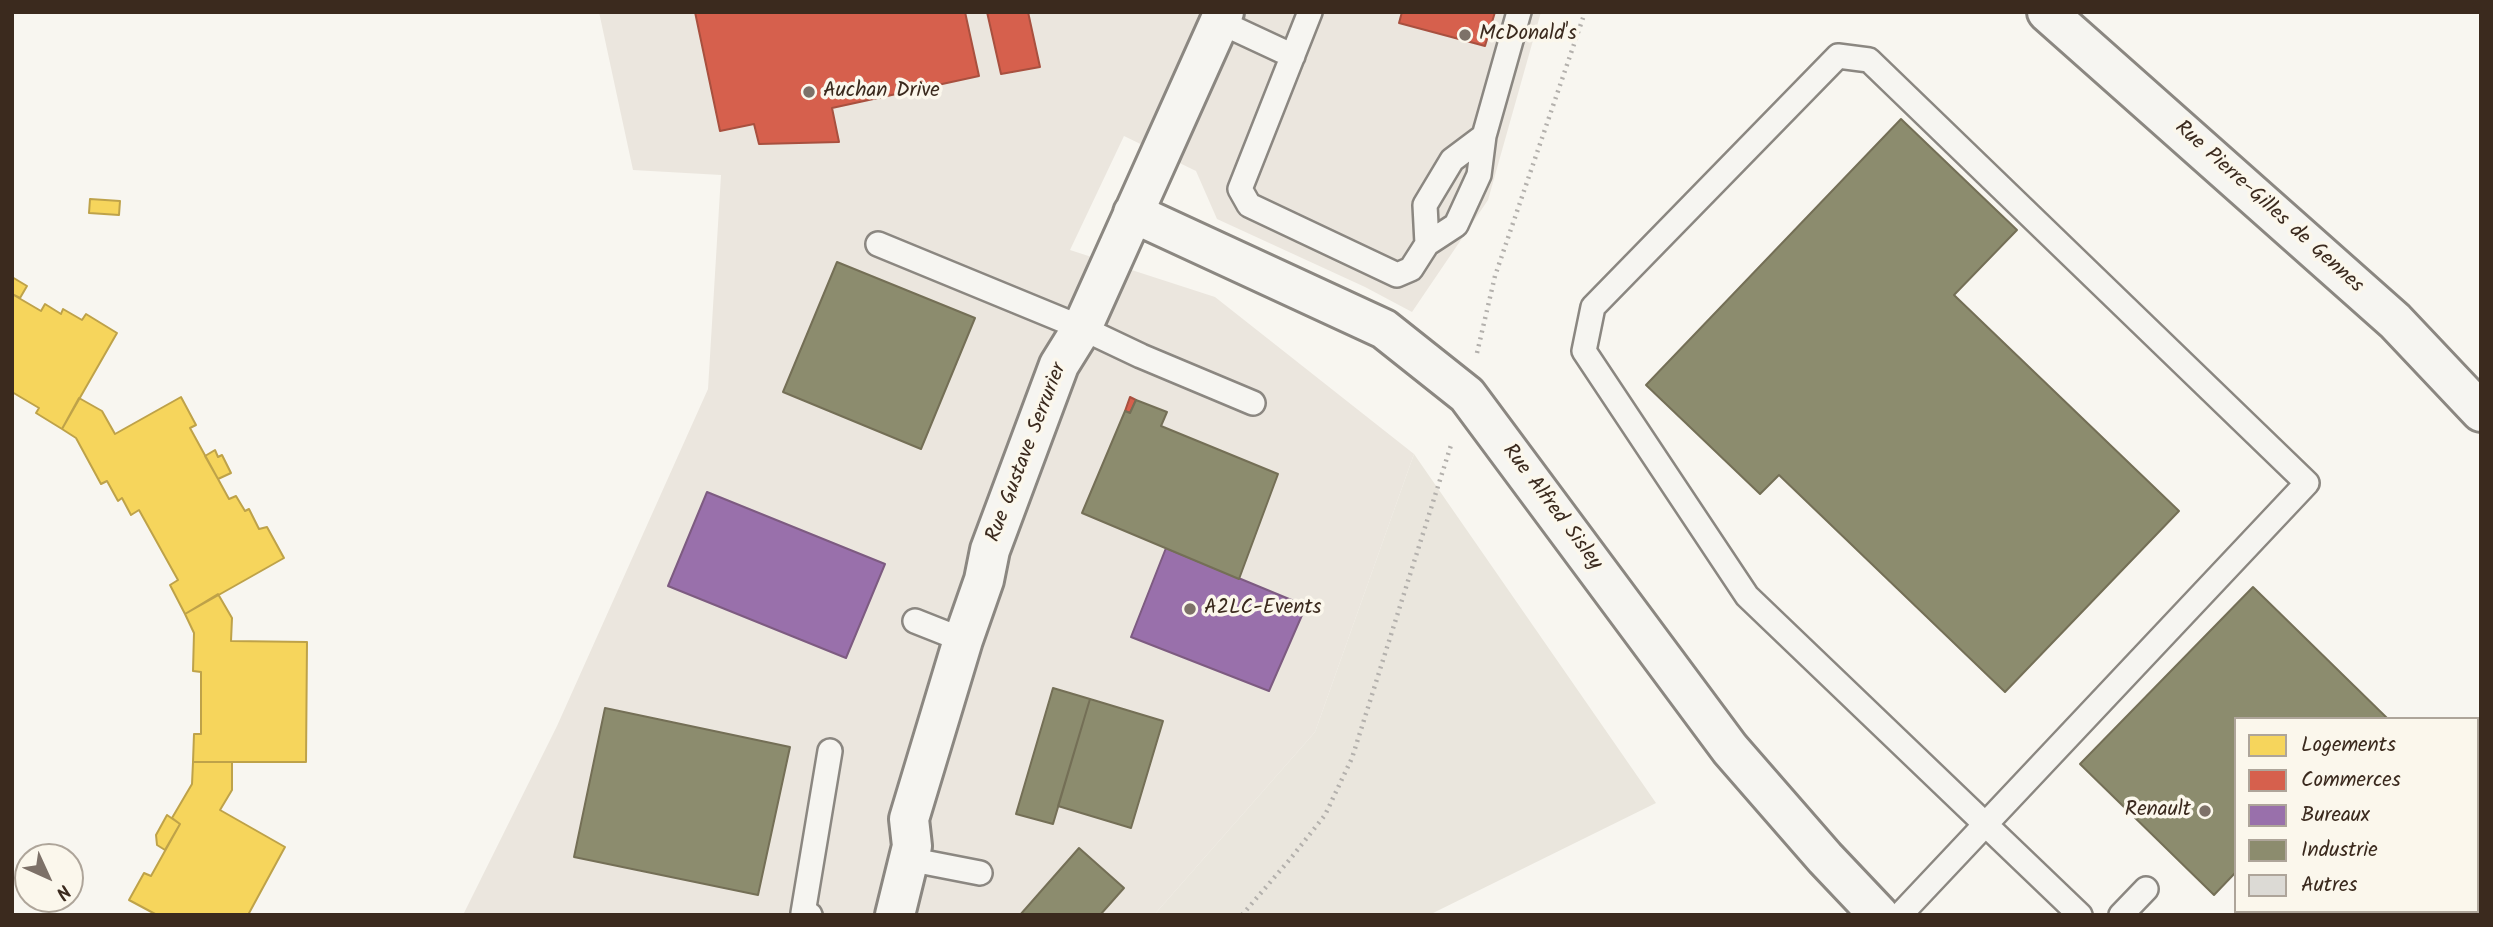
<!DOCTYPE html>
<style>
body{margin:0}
#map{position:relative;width:2493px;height:927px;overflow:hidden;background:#f8f6f0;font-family:Kalam,sans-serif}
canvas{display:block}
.frame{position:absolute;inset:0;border:14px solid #3b2a1e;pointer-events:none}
.legend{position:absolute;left:2234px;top:717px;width:245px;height:196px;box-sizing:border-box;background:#fbf7ec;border:2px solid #aea59a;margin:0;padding:9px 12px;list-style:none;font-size:21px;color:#3b2a1e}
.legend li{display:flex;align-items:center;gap:14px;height:35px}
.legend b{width:35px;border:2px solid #aea59a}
.north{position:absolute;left:14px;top:843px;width:70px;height:70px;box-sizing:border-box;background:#fbf7ec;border:2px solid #aea59a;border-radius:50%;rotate:135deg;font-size:19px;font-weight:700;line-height:28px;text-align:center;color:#3b2a1e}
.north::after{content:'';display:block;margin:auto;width:24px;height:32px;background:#7d7168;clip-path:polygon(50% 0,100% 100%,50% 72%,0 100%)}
</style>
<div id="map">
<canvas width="2493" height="927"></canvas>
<div class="frame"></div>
<ul class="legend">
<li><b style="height:19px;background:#f6d55c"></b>Logements</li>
<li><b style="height:19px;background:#d6604d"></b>Commerces</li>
<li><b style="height:19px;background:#9970ab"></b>Bureaux</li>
<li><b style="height:19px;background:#8c8c6e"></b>Industrie</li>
<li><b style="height:19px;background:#dcdad5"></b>Autres</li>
</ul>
<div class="north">N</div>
</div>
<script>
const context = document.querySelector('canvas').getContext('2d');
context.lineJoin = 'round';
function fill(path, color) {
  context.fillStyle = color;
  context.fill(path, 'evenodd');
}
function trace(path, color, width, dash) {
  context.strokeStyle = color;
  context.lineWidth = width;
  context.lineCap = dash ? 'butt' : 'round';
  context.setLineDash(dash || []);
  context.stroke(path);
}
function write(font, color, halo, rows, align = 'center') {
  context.font = font + ' Kalam,sans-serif';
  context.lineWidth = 7;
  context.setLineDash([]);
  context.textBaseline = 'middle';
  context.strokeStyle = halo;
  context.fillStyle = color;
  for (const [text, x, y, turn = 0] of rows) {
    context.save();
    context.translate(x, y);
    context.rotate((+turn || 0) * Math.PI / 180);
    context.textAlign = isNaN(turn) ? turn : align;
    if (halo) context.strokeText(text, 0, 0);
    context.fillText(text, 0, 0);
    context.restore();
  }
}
fill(new Path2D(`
 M599,12H1541L1488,200L1412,312L1365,287L1217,219L1196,171L1124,136L1070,250L1215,297L1414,454L1315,732L1154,915H463L557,726L708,389L721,175L633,170Z`), '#ebe6de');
fill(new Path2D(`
 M1414,454L1656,803L1429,915H1154L1315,732Z`), '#eae6dd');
const homes = new Path2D(`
 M90,199L120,201L119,215L89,213Z
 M12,277L27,286L20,298L12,294Z
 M12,294L41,311L45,304L61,314L63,309L82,320L86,314L117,333L62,429L36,413L39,408L12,392Z
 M181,397L196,425L190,428L229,499L236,496L245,511L249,509L259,529L267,527L284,558L185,614L170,585L178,580L139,510L131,515L122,498L118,501L107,481L101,484L76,438L62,429L79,398L102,411L115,434Z
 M215,450L218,457L222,455L231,473L218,479L205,456Z
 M218,594L232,618L231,641L307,642L306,762H193L194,734H201V672L193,671L194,633L185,614Z
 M193,762H232V790L220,810L285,847L248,915H157L129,900L144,873L151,876L180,824L172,818L192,784Z
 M167,815L180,824L165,850L157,845L156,835Z`);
fill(homes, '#f6d55c');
trace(homes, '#bea249', 2);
const shops = new Path2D(`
 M695,12H965L979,76L832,108L839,142L759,144L754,124L720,131Z
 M987,12H1028L1040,67L1001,74Z
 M1402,12H1495L1485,46L1399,23Z
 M1130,397L1136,400L1130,413L1125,411Z`);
fill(shops, '#d6604d');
trace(shops, '#a8503f', 2);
const offices = new Path2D(`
 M707,492L885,564L846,658L668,586Z
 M1166,548L1306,606L1269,691L1131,637Z`);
fill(offices, '#9970ab');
trace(offices, '#7d5b81', 2);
const industry = new Path2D(`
 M1901,119L2017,230L1954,295L2179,511L2005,692L1779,475L1760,494L1646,385Z
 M837,262L975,318L921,449L783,392Z
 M1136,400L1167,412L1161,426L1278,474L1239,579L1082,513L1125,411L1130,413Z
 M2253,587L2387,718L2236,719V872L2214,895L2080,764Z
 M1053,688L1090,699L1053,824L1016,814Z
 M1090,699L1163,721L1131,828L1058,806Z
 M605,708L790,747L758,895L574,857Z
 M1079,848L1124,888L1100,915H1020Z`);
fill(industry, '#8c8c6e');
trace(industry, '#746f56', 2);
const building = new Path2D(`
 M2477,889L2481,892V915H2439L2442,911H2477Z`);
fill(building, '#dcdad5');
trace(building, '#8b8781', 2);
const service = new Path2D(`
 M1310,12L1240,189L1249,205L1397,275L1411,269L1427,244L1425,205L1452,160L1484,136L1519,12
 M1220,22L1293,56
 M878,244L1082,328L1141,356L1253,403
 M1427,244L1456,225L1479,175L1484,136
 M915,621L963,640
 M908,859L980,873
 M810,915L803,913L830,751
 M1900,915L2307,483L1869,60L1838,56L1593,307L1584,351L1747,596L2080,915
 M2121,915L2146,889`);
const minor = new Path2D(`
 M1133,213L1384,329L1467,395L1730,749L1825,858L1879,915
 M895,915L912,846L909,819L963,640L984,580L990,550L1059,365L1082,328L1224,12`);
const secondary = new Path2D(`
 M2047,12L2395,321L2481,412`);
trace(service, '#8b8781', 28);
trace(minor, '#8b8781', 44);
trace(secondary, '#8b8781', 44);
trace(new Path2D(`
 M1477,353L1495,276L1585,12
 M2477,755L2481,751
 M1242,915L1291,858L1325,815L1352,758L1452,442
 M2311,915L2314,911`), '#b3b0ac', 4.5, [2, 5]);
trace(service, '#f6f5f1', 23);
trace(minor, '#f6f5f1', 38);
trace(secondary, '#f6f5f1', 38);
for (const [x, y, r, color] of [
 [1465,35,7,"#7d7168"],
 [809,92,7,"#7d7168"],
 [1190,609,7,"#7d7168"],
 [2205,811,7,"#7d7168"]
]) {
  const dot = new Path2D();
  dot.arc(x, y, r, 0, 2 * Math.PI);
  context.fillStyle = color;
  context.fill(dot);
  trace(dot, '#fbf7ec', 2.5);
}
write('21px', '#3b2a1e', '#fbf7ec', [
 ["McDonald's",1479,35],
 ["Auchan Drive",823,92],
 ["A2LC-Events",1204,609],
 ["Renault",2191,811,"right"]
], 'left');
write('21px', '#3b2a1e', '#fbf7ec', [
 ["Rue Pierre-Gilles de Gennes",2268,208,42],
 ["Rue Gustave Serrurier",1028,453,-69],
 ["Rue Alfred Sisley",1551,508,53]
]);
</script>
